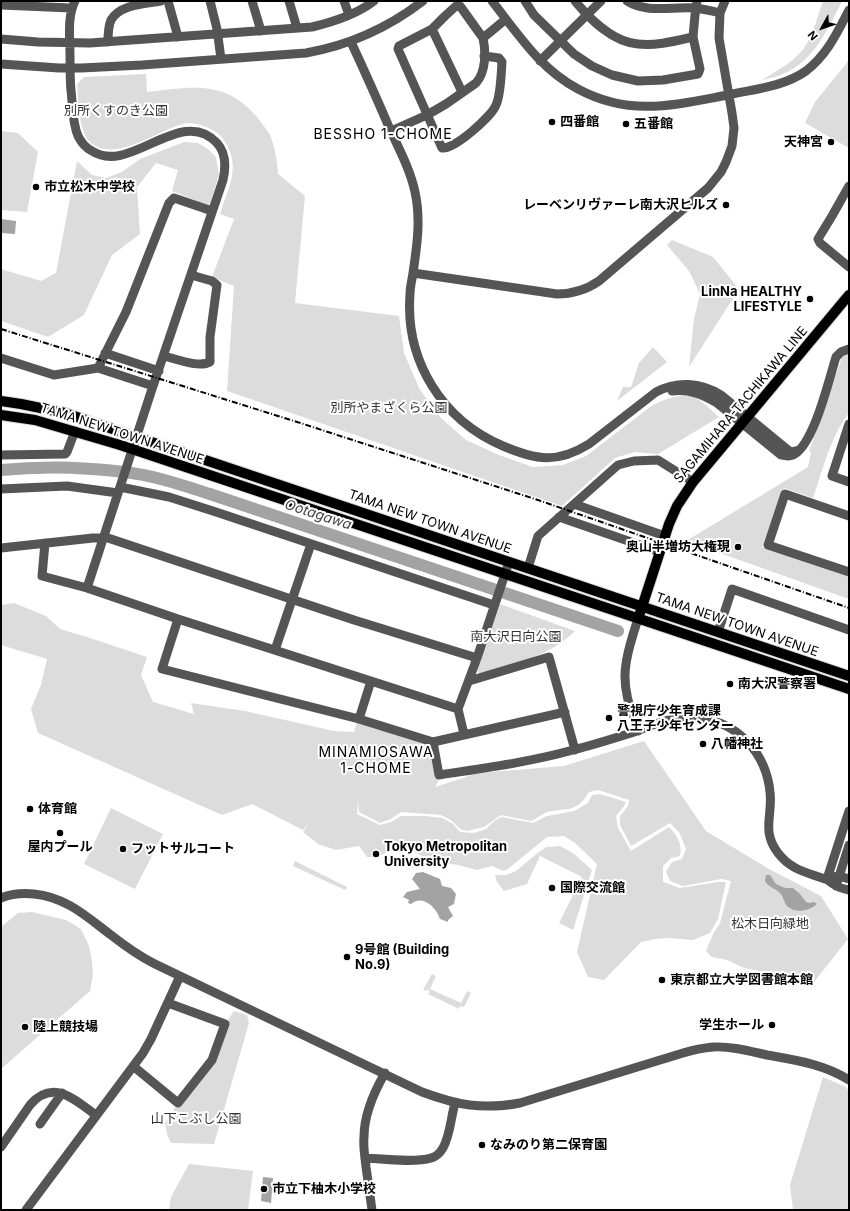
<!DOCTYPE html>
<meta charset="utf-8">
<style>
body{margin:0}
#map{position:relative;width:850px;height:1211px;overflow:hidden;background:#fff;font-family:Inter,sans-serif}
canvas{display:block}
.frame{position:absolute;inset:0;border:2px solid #000;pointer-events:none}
.north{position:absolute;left:802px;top:8px;width:40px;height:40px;-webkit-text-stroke:3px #fff;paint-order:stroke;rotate:230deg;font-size:11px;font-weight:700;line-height:16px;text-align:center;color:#000}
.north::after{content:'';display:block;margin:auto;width:14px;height:18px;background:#000;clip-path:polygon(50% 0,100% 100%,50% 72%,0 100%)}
</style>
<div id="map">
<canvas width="850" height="1211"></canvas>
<div class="frame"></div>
<div class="north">N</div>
</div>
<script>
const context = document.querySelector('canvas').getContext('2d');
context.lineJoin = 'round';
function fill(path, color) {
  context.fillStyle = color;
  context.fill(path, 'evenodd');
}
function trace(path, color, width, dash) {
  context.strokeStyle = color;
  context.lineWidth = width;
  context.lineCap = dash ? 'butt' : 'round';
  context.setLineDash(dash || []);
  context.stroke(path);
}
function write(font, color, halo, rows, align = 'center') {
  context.font = font + ' Inter,"Noto Sans JP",sans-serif';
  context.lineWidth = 4;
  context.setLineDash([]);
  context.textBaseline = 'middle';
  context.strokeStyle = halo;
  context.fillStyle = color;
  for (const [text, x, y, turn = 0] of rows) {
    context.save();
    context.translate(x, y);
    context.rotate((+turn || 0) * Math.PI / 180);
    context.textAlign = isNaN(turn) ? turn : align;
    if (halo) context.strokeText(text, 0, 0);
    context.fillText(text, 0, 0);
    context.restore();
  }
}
fill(new Path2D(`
 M823,1H842C828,29 814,61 783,74C777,77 769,78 762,80C778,70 796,61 806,45C814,32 818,15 823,1Z
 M849,60V148L805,123L815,102Z
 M146,74L147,92C167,90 195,85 215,90C235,94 251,108 263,125C265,128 268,131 270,135C275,147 277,160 278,174L305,196L295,303L399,316L404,353L420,390L441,418L466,440L499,455L533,467L563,465L586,456L650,407C661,400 684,391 698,399C705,403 712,411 719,417L658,454L635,452L615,458L562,506L227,391L234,286L212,277L234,219L220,214C229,185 242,166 223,139C219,133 212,129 206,127C198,124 189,122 182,124C157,131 111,166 88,140C79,129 78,98 77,84L84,77Z
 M1,131L18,133L38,152L27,212L1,210Z
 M184,142L198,143L208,149L216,157L219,175L209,206L172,191L178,170L156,163L137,187L140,234L112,255L84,315L48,337L1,321V269L41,281L56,273L77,161L92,175L106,178L122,172L140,159Z
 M672,240L713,257L739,289L689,367L694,319L700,294L689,271L667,245Z
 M653,347L667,362L617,401L623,387H631L639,363Z
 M849,354V413C831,435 822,472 813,498L784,488L762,547L849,577V599L686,541L808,467L811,453L809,451L842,357Z
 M14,603L46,616L60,629L87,637L147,657L141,675L153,702L194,714L191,703L245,711L334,731L354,732L357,722L425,743L430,749L438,782L435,787L478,773L564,766L644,741L706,831L769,869L821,896L848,939L814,982L744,968L727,960L712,957L706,951L713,934L720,923L731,881L721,879L683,886L670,881L666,872L672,862L682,859L686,849L679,832L670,823L631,846L620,825V816L628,806L629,800L598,790L589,792C575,816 565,806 545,813C541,815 536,819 531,821L501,815L484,827L467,831L460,829L451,820L441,815L401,812L391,819L380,823L359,812L358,802L357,814L380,825L391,822L401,816H425L442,818L452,823L460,832L474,833L486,829L493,822L501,817L533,823L547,816L574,811L588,803L592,795L600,794L626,802L624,806L616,816L618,828L631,851L669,827C677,835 683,845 680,856L671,858L663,866V882L680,888L718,882H726L718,919L710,933L693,940L668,938L655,939L641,942L604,980L588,977L577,952L597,864L575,843L564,836L547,837L508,869L503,871L492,866L477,870L458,865L432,861L401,845L377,857H367L359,846L336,850L318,844L303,832L309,823L303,830L252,804L222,815L38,733L31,709L41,685L47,659L1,645V605Z
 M500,604L575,631C550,656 514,664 481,675L477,671Z
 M111,808L163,834L135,889L84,864Z
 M560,846L573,853L592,870L573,930L559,923L582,877L540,856L527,884L504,891L497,882L495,875H506L516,871L535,855L546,847Z
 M295,861L347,887L345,890L293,866Z
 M32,912L66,920L81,929L89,946L92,961L93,975L90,991L1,1069V927L18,913Z
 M432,974L436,976L430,989L461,1003L467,991L471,993L464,1007L460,1006L459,1009L428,994L430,991L427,990L429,985L426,991L423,990Z
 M234,1011L247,1015L249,1023L214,1144L171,1143L167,1134L165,1123L178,1103L212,1060L225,1024Z
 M823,1077L846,1087L849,1091V1210H793L790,1185Z
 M189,1164L253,1171L248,1210H169L171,1197Z`), '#dcdcdc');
fill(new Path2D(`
 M1,219L16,221L15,234L1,233Z
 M423,872L440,879L442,886L451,888L456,894L454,904L448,907L453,916L448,920V922L440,919C436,907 423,894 411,904L408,903L409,900L403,897L407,892L420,889L412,879L416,873Z
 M766,875H770L776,884L785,888H793L800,894L806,902L809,903L814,902L817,904C809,911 796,914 787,906C784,903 784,897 780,893C775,888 768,887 765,881Z
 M263,1177L273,1178L271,1203L261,1201Z`), '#a3a3a3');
trace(new Path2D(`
 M1,470C41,466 84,467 124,472C153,475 182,485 210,494L618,631`), '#a3a3a3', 12);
const major = new Path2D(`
 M1,401L21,404L65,413L849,676
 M1,415L35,420L120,445L849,689
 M640,613L669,524L677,506L693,482L849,295`);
trace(major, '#dbdbdb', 12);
trace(new Path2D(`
 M75,1C67,17 70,37 70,55C70,67 70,79 71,91C73,106 72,122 78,136C81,142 86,148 92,151C130,176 181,104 217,143C226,153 226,167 223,180L153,386L87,588
 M168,1L178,37
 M210,1L217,29L221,59
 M252,1L261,31
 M289,1L297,28
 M344,1L349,15
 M492,1C518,34 541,70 578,89C630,117 674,105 728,95C755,89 783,87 806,71C827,55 837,33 849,10
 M525,1L534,15L574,54L592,66L612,75L638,81L663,80L698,74L700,69L693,37L695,15L697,1
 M575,1C590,19 612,42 638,44C656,46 675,41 693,37
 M627,1C647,14 673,6 695,8C704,9 712,11 720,13
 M1,5L71,8
 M432,29L462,92
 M483,38L460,6H456L445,16L432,29L399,46L398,49L442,148C454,150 492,116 496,105C501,94 501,74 502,62L499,58L484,56
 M1,39L38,42L90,43L312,27C333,22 356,15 374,1
 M108,42C108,35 108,27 111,20C120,4 145,4 161,1
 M351,42C364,70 377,99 389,127C399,149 410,169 415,192C421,219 417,246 413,273C412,280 410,287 410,294C405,361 442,420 503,446C536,460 557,464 589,444L656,392C677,381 700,382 721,395L788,450L791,452L799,450
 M540,61L601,1
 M1,64L59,68H81L142,65L306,53C351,45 388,28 423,1
 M391,131L427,115L446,104L476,83C486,72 486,52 483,38L506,19
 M849,186L832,216L818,239L820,243L849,267
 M413,273L557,294C573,294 586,290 599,281L708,188L721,172L726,162L732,146L734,128L732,113L719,38L720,13L725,1
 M105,353L159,371
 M164,356C176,359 199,368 210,362V337L217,285L212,281L191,275
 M1,358L54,375L98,368L153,386
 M98,368L126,312L169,203L174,198L212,211
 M672,391C689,389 702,394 717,403L781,455C785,456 789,457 793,455C814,445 829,379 836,357L841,352L849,349
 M849,424L832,476L849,482
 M1,455L65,454L67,452L75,431
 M120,487L169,497L216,512L494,605
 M1,489L67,486L118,493
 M574,504L665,536
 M849,516L785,494L768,545L849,572
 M559,517L660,552
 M45,543L42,576L87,588L178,619L458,709
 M1,548L93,538H108L354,620L477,658
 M528,568L538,536L618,465L634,461L658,460L693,482
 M178,619L162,669L359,719L433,742L565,712
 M718,632L732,589L849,630
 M275,650L311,544
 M469,681L549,657L575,750
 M359,719L371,681
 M638,731C630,709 622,687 626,664C628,649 633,634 638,619
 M464,734L458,709L477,658L509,562
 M433,742L439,775C484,768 530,762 573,750C593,745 612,739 631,733C653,725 675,715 698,718C738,722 766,753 770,792C773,815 761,831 778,853C791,870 806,872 825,879C829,880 831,883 835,885C839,888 844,889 849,890
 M834,877L839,876L849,879
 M827,879L849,811
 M836,886L849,845
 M1,898C11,894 23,893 34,894C66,897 87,917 111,935C125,946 139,956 155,964L422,1092C457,1105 482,1110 520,1103L683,1053C693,1050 702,1048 713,1047C731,1046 749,1051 767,1055C795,1060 824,1064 849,1080
 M133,1066L178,1103L212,1060L225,1024L168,1003
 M40,1124L62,1093
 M1,1147L30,1105C53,1078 75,1100 96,1115
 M365,1158C383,1159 415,1163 431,1158C436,1157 440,1153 443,1148C450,1136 451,1117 455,1103
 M26,1210L143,1053L151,1039L180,976
 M372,1210C370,1196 368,1182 366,1167C365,1157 363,1147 364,1137C364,1114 374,1092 385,1073`), '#555', 9);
trace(major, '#000', 10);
trace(new Path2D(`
 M1,329L294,421L538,500L849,608`), '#000', 2, [6, 2, 1, 2]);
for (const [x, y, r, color] of [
 [552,122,4,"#000"],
 [626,124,4,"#000"],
 [831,142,4,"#000"],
 [36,187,4,"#000"],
 [726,205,4,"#000"],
 [810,299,4,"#000"],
 [738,547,4,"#000"],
 [730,684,4,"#000"],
 [609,718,4,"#000"],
 [703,744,4,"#000"],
 [30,809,4,"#000"],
 [60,833,4,"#000"],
 [123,849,4,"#000"],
 [376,854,4,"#000"],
 [552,888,4,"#000"],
 [347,957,4,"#000"],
 [662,980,4,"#000"],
 [772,1025,4,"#000"],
 [25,1027,4,"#000"],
 [482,1145,4,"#000"],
 [264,1189,4,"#000"]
]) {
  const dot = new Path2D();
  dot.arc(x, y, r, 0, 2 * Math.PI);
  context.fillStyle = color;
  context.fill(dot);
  trace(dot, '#fff', 1.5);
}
write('13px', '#333', '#fff', [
 ["別所くすのき公園",116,111],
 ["別所やまざくら公園",389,408],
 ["南大沢日向公園",516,637],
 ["松木日向緑地",770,924],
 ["山下こぶし公園",196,1119]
]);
write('bold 13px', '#000', '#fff', [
 ["四番館",560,122],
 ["五番館",634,124],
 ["天神宮",823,142,"right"],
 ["市立松木中学校",44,187],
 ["レーベンリヴァーレ南大沢ヒルズ",718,205,"right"],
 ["LinNa HEALTHY",802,292,"right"],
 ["LIFESTYLE",802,307,"right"],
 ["奥山半増坊大権現",730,547,"right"],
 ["南大沢警察署",738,684],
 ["警視庁少年育成課",617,711],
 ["八王子少年センター",617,726],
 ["八幡神社",711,744],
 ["体育館",38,809],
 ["屋内プール",60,847,"center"],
 ["Tokyo Metropolitan",384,847],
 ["University",384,862],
 ["フットサルコート",131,849],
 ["国際交流館",560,888],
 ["9号館 (Building",355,950],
 ["No.9)",355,965],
 ["東京都立大学図書館本館",670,980],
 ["学生ホール",764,1025,"right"],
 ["陸上競技場",33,1027],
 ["なみのり第二保育園",490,1145],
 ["市立下柚木小学校",272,1189]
], 'left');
write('13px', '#000', '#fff', [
 ["SAGAMIHARA-TACHIKAWA LINE",741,405,-50],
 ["TAMA NEW TOWN AVENUE",122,434,18],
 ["TAMA NEW TOWN AVENUE",430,522,19],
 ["TAMA NEW TOWN AVENUE",737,625,19]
]);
context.letterSpacing = '1px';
write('14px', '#000', '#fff', [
 ["BESSHO 1-CHOME",383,135],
 ["MINAMIOSAWA",376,753],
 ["1-CHOME",376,769]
]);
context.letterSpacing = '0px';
write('italic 14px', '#444', '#fff', [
 ["Ootagawa",318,515,18]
]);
</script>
